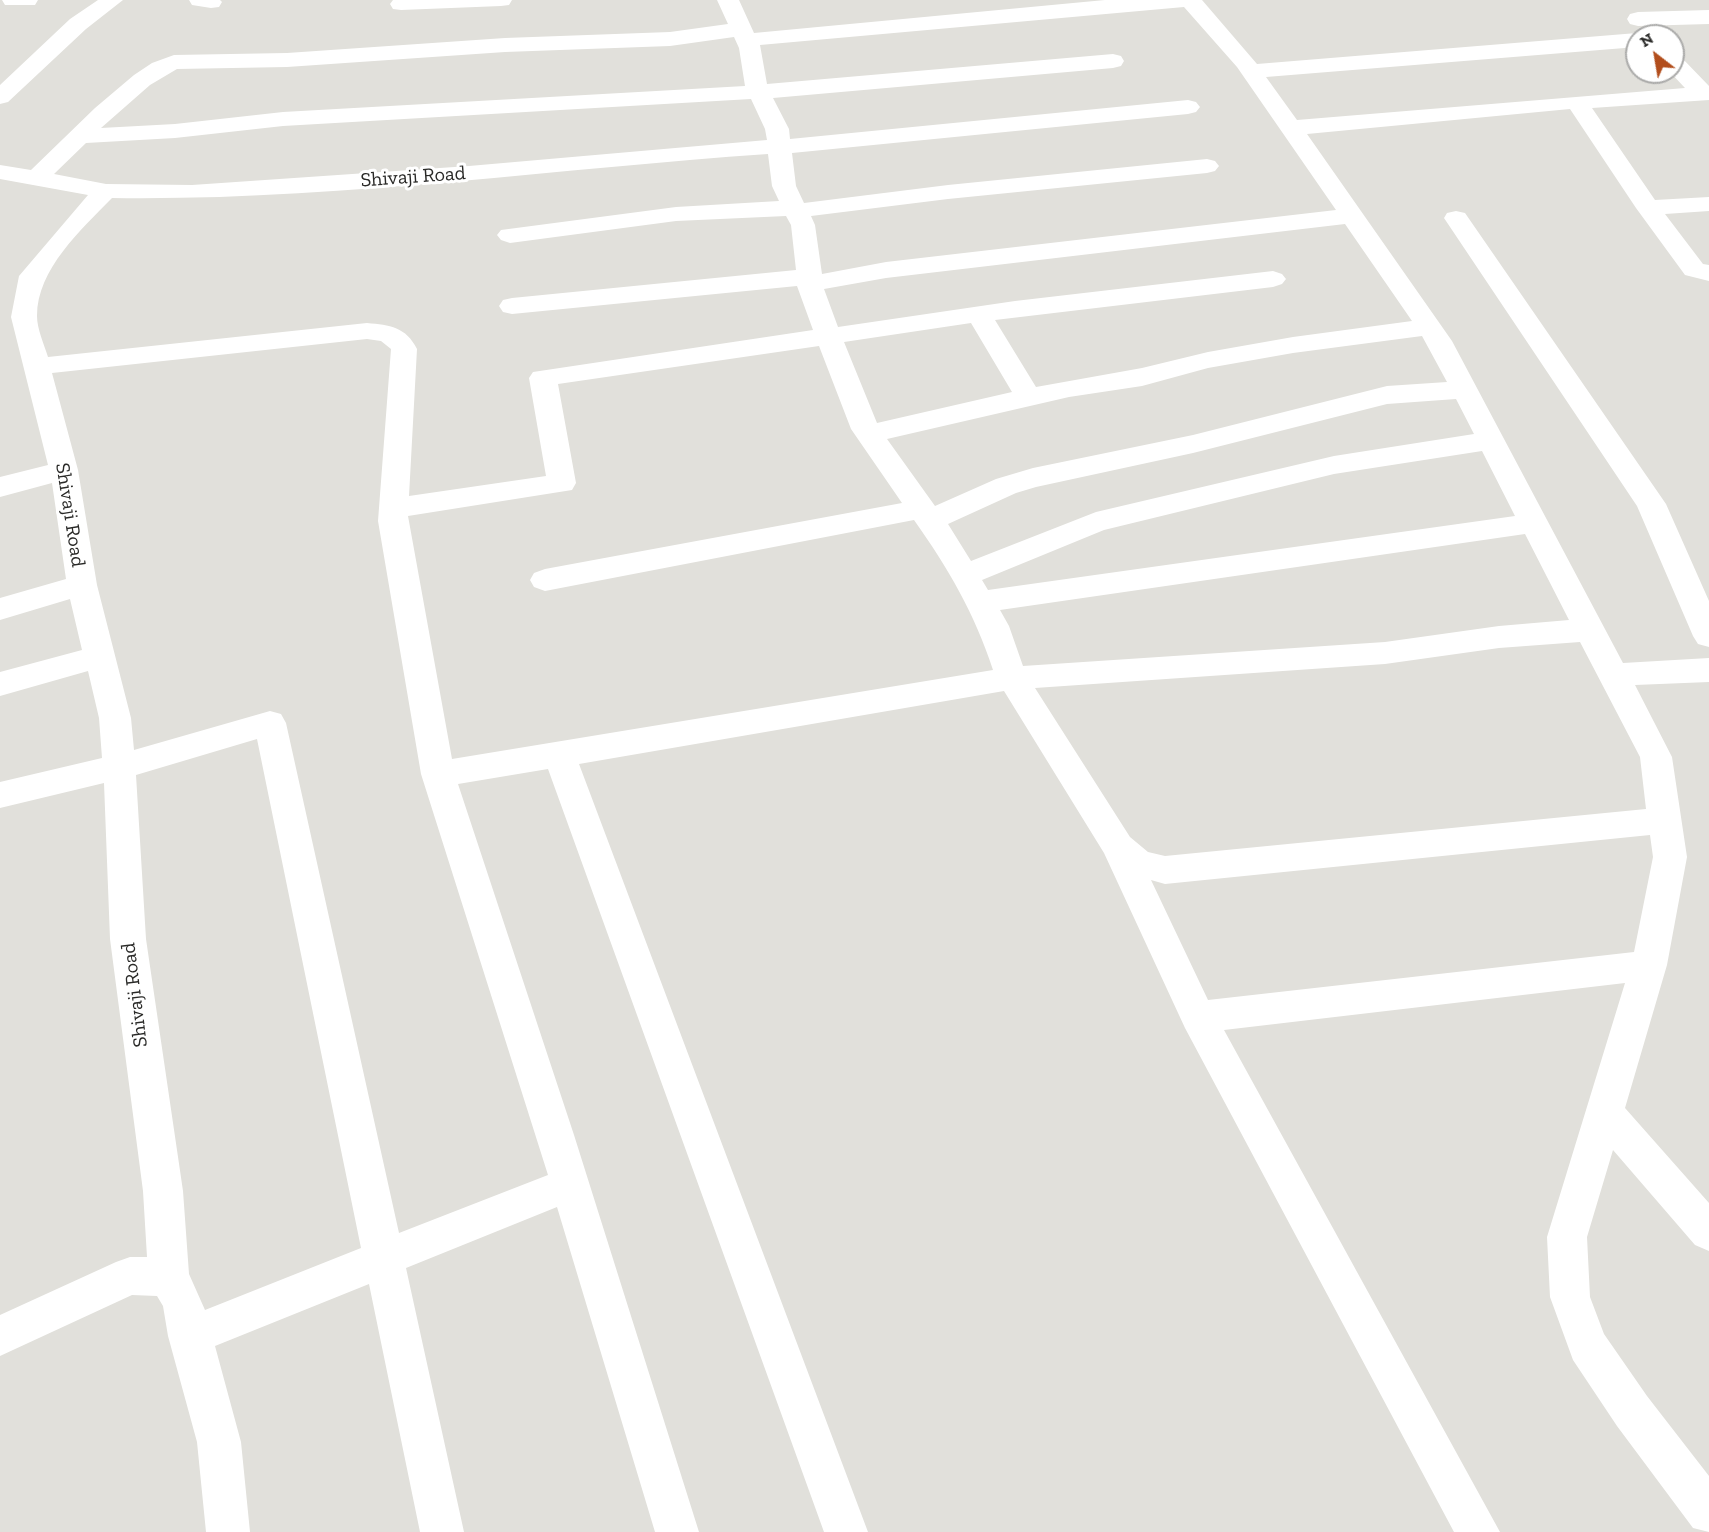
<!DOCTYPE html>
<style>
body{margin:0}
#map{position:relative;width:1709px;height:1532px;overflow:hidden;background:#e1e0db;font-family:"Zilla Slab",serif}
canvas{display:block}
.north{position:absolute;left:1625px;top:24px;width:60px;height:60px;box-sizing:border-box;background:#fff;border:2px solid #aaaaa9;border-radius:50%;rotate:329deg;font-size:16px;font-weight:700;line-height:24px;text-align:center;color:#2a2a28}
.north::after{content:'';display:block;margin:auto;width:21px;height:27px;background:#b24e1c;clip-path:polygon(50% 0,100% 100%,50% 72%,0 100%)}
</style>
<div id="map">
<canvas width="1709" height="1532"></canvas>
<div class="north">N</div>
</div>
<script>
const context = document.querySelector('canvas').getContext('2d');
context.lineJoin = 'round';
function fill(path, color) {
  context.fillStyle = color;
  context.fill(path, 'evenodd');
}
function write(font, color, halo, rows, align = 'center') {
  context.font = font + ' "Zilla Slab",serif';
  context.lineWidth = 6;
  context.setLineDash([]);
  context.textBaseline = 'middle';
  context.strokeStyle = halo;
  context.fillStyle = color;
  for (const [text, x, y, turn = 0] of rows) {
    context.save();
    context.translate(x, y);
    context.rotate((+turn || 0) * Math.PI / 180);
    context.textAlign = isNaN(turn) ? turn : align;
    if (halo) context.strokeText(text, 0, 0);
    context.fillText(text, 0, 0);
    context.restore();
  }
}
fill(new Path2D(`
 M2,0H38L35,5H5Z
 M98,0H123L86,29L8,102L0,104V85L70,19Z
 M189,0H220L222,2L219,7L211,8L192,5Z
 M393,0H512L509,5L501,6L401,10L393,9L390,4Z
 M717,0H739L754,33L1105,0H1202L1257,64L1637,33L1645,36H1637V47L1266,77L1297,120L1685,88L1670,72H1673V55L1681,57L1709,86V100L1592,108L1655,200L1709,197V211L1665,214L1703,264L1709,265V281L1685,275L1636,208L1570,109L1307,134L1452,341L1623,663L1709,658V682L1635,685L1672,757L1687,857L1667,965L1625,1108L1709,1203V1251L1695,1245L1613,1150L1587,1237L1590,1297L1604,1334L1647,1396L1709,1476V1532L1693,1528L1617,1426L1573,1360L1550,1297L1547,1237L1625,983L1224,1030L1500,1532H1454L1185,1028L1104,853L1004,691L579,764L868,1532H824L548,769L458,784L574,1135L699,1532H655L557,1207L406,1268L464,1532H420L369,1284L215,1346L241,1442L250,1532H206L197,1442L168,1336L163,1306L157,1296L132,1295L0,1356V1315L116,1262L130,1257H147L143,1191L110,939L104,783L0,808V782L102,758L99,718L88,671L0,696V672L82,650L70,599L0,620V598L66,579L52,483L0,497V477L48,465L11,317L19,276L88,195L0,179V165L31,170L95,108L134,75L152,63L174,55L287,53L505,38L670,32L728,24ZM1184,7L1237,67L1336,210L886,262L822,274L815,225L811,216L948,199L1207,173L1215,171L1219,166L1215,161L1207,159L948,185L804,203L796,186L792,153L1188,114L1196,112L1200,107L1196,102L1188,100L790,139L789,129L773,98L1113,68L1121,66L1124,61L1121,56L1113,54L767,84L760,45ZM734,37L739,48L745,86L283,112L175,124L101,128L150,85L177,69L287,67L505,52L670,46ZM751,99L765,129L767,140L469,166L192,185L106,184L54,174L86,143L175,138L283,126ZM768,154L772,186L779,201L676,207L501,230L497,235L501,240L510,243L676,221L786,216L791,225L796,270L512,298L503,300L499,306L503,312L512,314L797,286L813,330L533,372L529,378L546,476L409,496L417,349C406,327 390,325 367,323L48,357C44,344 37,329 37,316C37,269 81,230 112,198C331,201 550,169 768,154ZM1345,224L1412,321L1293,337L1208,352L1142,368L1036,387L995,320L1273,287L1282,284L1286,279L1282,274L1273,271L1015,301L838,327L824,289L886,278ZM971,323L1012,392L877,423L844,342ZM1422,336L1447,382L1387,386L1193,435L1033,468L996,479L935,506L887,439L1069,397L1142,386L1208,368L1293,353ZM367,339L381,341L391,349L378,521L421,774L548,1175L399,1233L286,723L281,714L270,711L134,750L131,718L97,585L78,470L52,373ZM819,346L851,429L902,503L545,569L534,573L530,580L534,587L545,591L914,520C948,568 975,614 993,670L452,759L408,516L572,490L576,483L558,384ZM1456,399L1474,434L1334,456L1096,512L971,561L948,524L1016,493L1036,487L1193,453L1387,404ZM1482,451L1515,516L988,590L982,580L1104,530L1334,474ZM1525,534L1569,620L1499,626L1385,642L1023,666L1009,626L1000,610ZM1580,642L1640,757L1646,809L1165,856L1148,852L1130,837L1035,688L1385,664L1499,648ZM257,739L361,1248L205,1310L189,1274L183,1191L146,939L136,775ZM1650,835L1653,857L1634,952L1208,1000L1151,880L1165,884Z
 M1709,10V24L1638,26L1630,24L1627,19L1630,14L1638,12Z
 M1456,211L1465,213L1666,504L1709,601V647L1698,644L1693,636L1637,506L1444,218L1447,213Z`), '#fff');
write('20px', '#2a2a28', '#fff', [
 ["Shivaji Road",413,177,-4],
 ["Shivaji Road",70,515,81],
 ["Shivaji Road",135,995,-97]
]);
</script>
